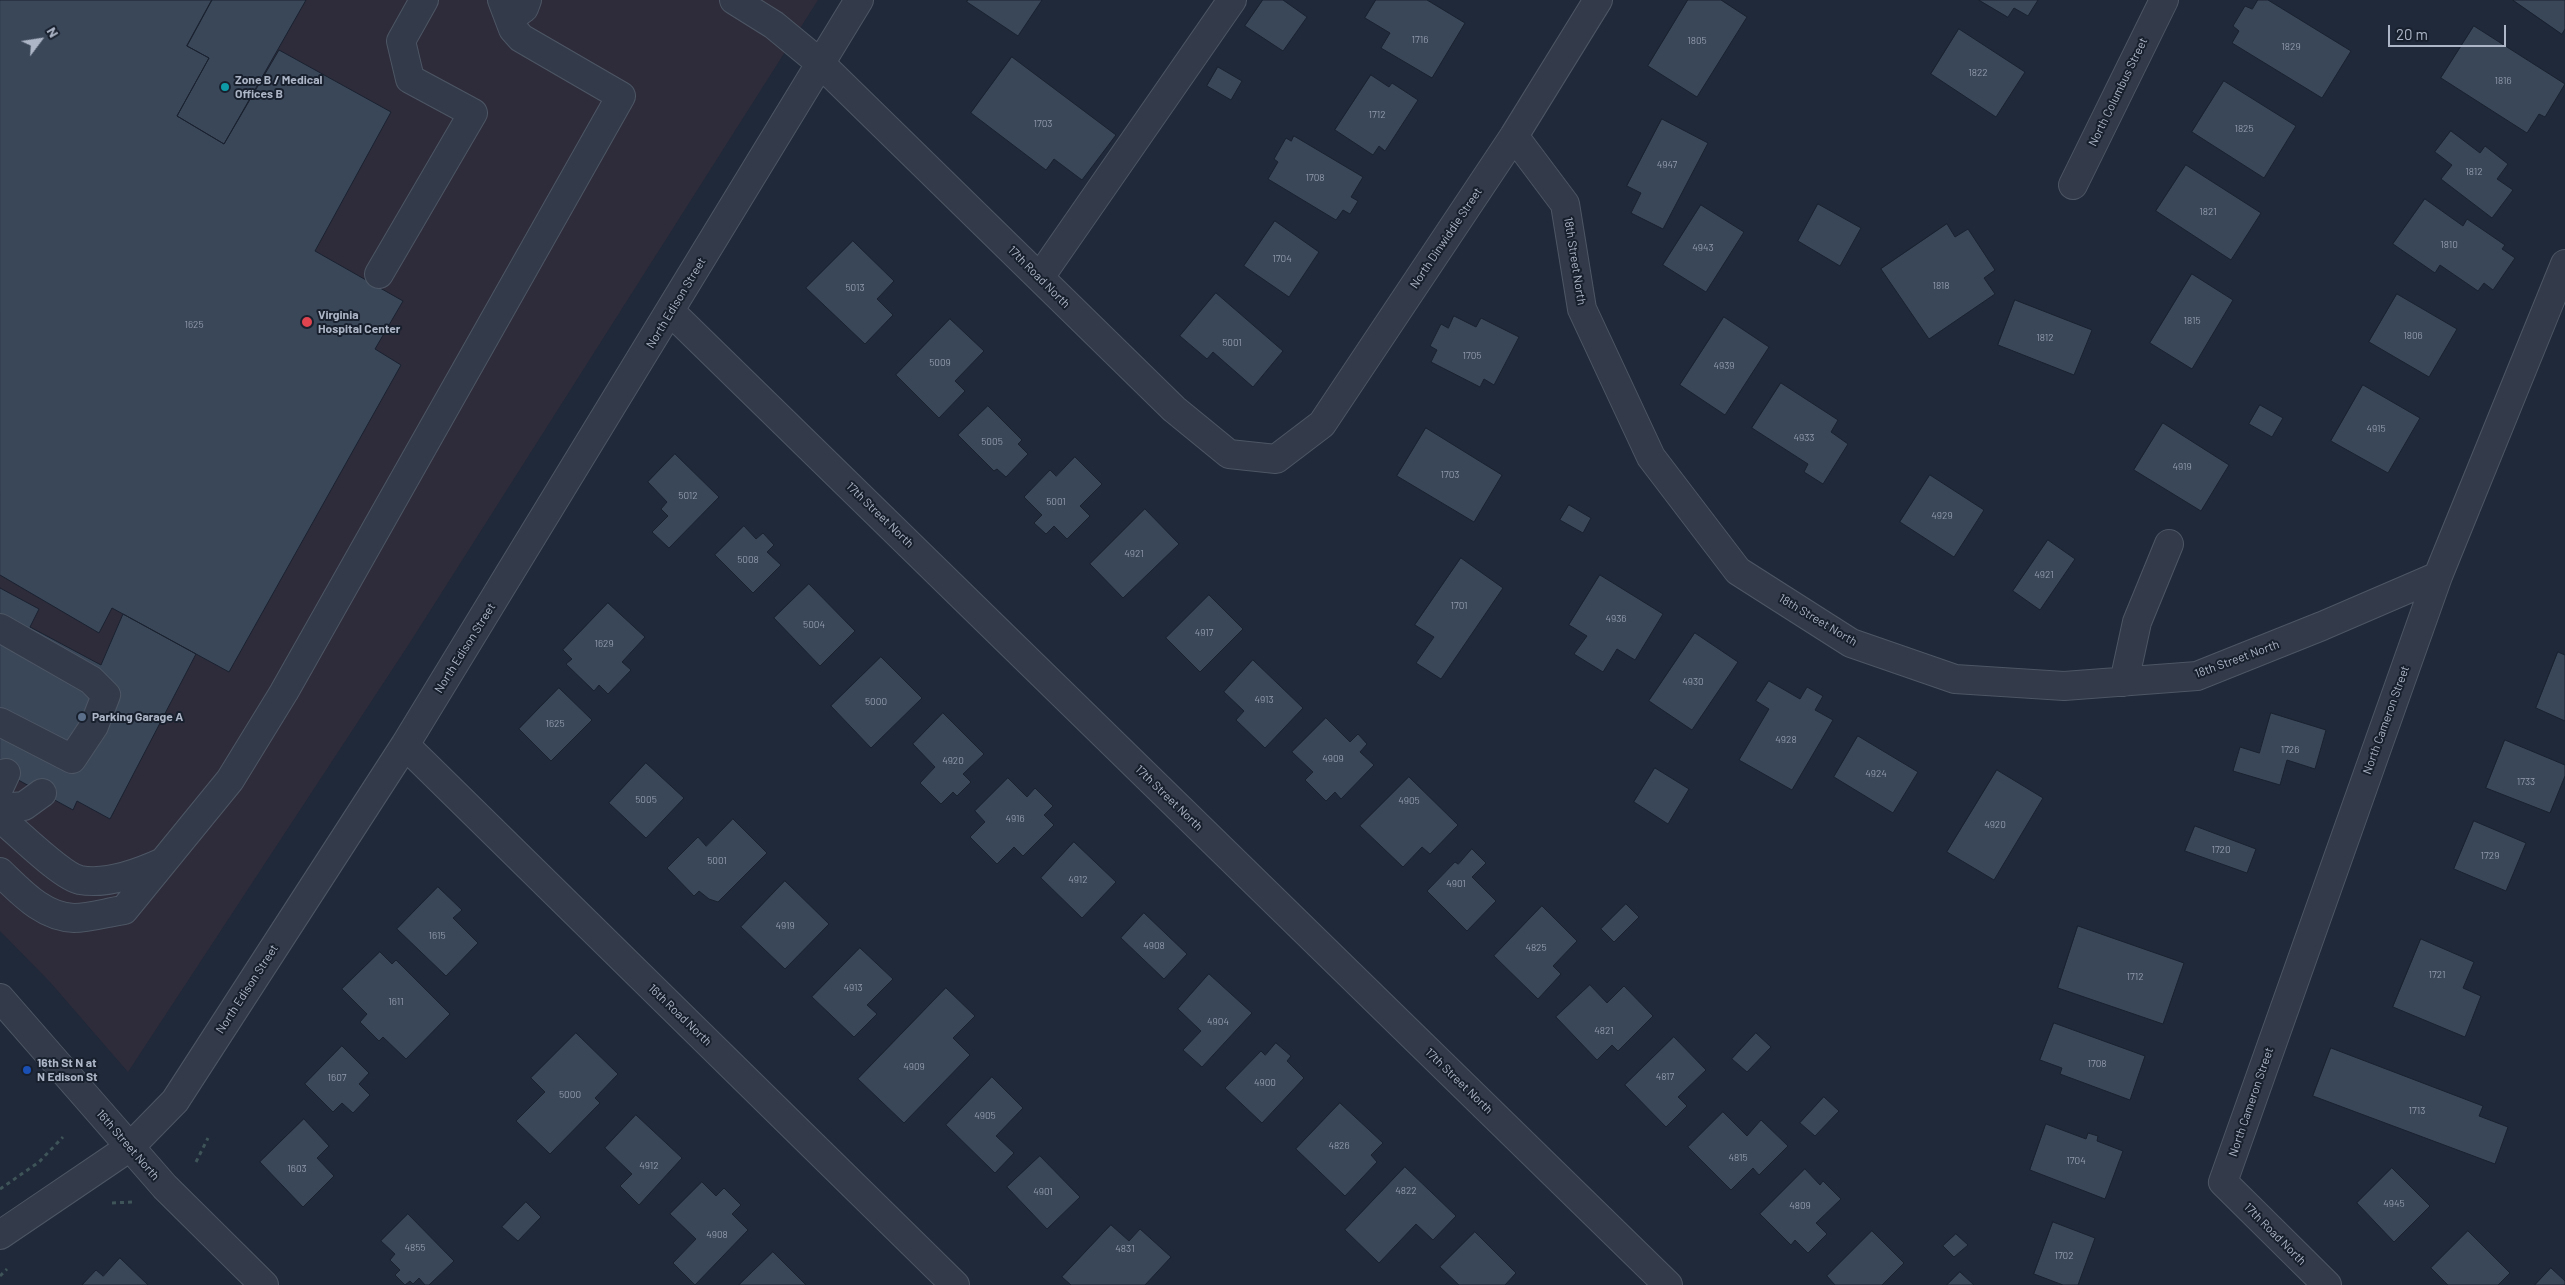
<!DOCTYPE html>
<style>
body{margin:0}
#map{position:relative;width:2565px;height:1285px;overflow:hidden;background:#1f2939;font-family:Barlow,sans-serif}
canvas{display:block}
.north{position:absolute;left:15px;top:15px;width:50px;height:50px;-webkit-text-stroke:4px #18202e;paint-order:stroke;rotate:59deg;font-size:14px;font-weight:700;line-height:20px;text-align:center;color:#adb6c6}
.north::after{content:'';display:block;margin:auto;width:18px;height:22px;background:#adb6c6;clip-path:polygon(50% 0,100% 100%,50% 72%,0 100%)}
.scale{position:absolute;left:2388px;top:25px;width:118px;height:22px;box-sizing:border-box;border:2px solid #adb6c6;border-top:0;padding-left:6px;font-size:15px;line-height:18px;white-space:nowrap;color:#adb6c6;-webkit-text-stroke:4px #18202e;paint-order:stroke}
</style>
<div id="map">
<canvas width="2565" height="1285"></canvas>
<div class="north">N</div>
<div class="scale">20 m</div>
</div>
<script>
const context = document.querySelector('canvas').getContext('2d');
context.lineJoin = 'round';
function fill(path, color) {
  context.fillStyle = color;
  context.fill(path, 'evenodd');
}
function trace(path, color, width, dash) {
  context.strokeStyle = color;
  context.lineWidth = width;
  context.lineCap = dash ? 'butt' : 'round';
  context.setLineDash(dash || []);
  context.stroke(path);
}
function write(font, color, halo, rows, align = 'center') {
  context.font = font + ' Barlow,sans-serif';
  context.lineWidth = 4;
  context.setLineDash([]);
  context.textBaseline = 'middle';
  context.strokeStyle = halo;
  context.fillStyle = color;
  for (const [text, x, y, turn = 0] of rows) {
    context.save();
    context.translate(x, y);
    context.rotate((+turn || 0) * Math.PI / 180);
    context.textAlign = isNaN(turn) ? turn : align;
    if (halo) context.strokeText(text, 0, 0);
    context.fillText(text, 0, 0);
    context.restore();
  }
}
fill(new Path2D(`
 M0,0H818L409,644L128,1072L50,982L0,931Z`), '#2e2b3a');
const building = new Path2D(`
 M0,0H212L187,46L209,58L177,116L224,144L279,50L391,112L315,251L403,301L375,349L401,365L229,672L112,608L99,633L0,575Z
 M212,0H306L224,144L177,116L209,58L187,46Z
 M968,0H1042L1018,36L967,2Z
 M1263,0H1283L1307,17L1283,51L1245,26Z
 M1376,0H1427L1465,23L1432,78L1381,48L1390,33L1365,18Z
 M1688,0H1721L1747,17L1697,97L1648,66Z
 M1979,0H2038L2028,16L2014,8L2008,17Z
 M2258,0H2268L2351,51L2322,98L2232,43L2239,31L2233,26L2245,6L2252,9Z
 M2513,0H2565V29L2562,34Z
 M2474,26L2565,84L2545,117L2539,114L2527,133L2441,78Z
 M1959,29L2025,72L1996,117L1931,74Z
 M1012,57L1116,135L1082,180L1054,159L1046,170L971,113Z
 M1218,67L1242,81L1231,100L1207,86Z
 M1371,75L1389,87L1392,83L1418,100L1385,151L1379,146L1373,155L1335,130Z
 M2224,81L2296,126L2264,178L2192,132Z
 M1662,119L1708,143L1663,229L1631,213L1641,193L1627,186Z
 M2451,131L2480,153L2485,146L2508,164L2497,179L2513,190L2492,218L2441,179L2452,165L2435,152Z
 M1294,136L1363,177L1351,197L1358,201L1350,214L1343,210L1336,220L1268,179L1278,162L1274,159L1286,138L1291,141Z
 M2186,165L2261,213L2231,260L2156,211Z
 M2425,199L2463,226L2467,219L2505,245L2502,249L2515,258L2493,290L2484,283L2478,291L2440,265L2435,273L2393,244Z
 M1818,204L1861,228L1840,266L1798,241Z
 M1701,205L1744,232L1706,292L1663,265Z
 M1275,221L1319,252L1289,297L1244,266Z
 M1947,224L1955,237L1968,229L1995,270L1984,278L1995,294L1929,339L1881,269Z
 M853,241L894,281L877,299L893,315L865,344L806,288Z
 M2192,274L2233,300L2192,369L2150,343Z
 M1216,293L1283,351L1253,387L1213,352L1207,359L1180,336Z
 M2397,294L2457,329L2429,377L2369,342Z
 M2015,300L2092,330L2074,375L1998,345Z
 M1454,316L1476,327L1481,318L1519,337L1494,385L1484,379L1480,387L1431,362L1437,350L1430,346L1441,324L1448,328Z
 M1724,317L1769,347L1725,415L1680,385Z
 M950,319L984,351L955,381L965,391L939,418L896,375Z
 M1781,383L1838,420L1831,432L1848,444L1823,484L1804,472L1808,464L1752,428Z
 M2363,385L2420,418L2388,473L2331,441Z
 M2260,405L2283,418L2272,437L2249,424Z
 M988,406L1022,440L1018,444L1028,454L1006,477L997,469L994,471L958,435Z
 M2163,423L2229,465L2201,511L2134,470Z
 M1426,428L1502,475L1474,522L1397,476Z
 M675,454L719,497L669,548L652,532L668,516L661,509L667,502L648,482Z
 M1075,457L1102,484L1080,506L1090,516L1067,539L1054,526L1046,534L1034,523L1042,515L1024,497L1050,470L1056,476Z
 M1930,475L1984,510L1954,557L1900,522Z
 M1569,505L1591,518L1583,533L1560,520Z
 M1145,509L1179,544L1123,598L1090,564Z
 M744,526L756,539L763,533L774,545L767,552L781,565L753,593L715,555Z
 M2048,540L2075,559L2040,610L2013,591Z
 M1461,558L1503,588L1441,679L1416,663L1434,637L1415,625Z
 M1600,575L1663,614L1635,660L1617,649L1603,672L1574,654L1587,636L1569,625Z
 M809,584L855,631L820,666L774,618Z
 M0,588L39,609L30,627L101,665L123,614L196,654L110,819L77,801L73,810L0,770Z
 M1209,595L1243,629L1200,672L1166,638Z
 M608,603L645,637L622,662L631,670L608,694L599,685L594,691L566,664L572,659L563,650Z
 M1695,633L1738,662L1692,730L1649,701Z
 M2558,652L2565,655V721L2536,708Z
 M881,657L922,698L871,748L831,706Z
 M1253,660L1303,708L1265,748L1236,720L1244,711L1224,692Z
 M1769,681L1800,699L1807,687L1823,696L1815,710L1833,720L1792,790L1739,760L1769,709L1756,701Z
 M559,688L592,720L551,761L519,729Z
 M943,713L984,754L963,774L971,782L957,796L953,792L941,804L920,783L935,767L913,744Z
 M2271,713L2326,730L2315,769L2287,760L2280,785L2233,771L2240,747L2259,753Z
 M1326,718L1350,742L1358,734L1367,744L1360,752L1374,765L1341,799L1335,792L1326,801L1305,780L1313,772L1292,752Z
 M1858,736L1918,772L1893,813L1834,777Z
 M2505,740L2565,765V776L2550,813L2486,788Z
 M646,763L684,798L646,838L609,803Z
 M1655,768L1689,789L1668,824L1634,802Z
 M1997,770L2043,798L1994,880L1947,852Z
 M1409,777L1458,825L1430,854L1422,847L1403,867L1360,826Z
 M1008,778L1027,797L1035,788L1053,806L1044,815L1054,825L1023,856L1014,847L997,864L970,837L985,822L975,811Z
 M733,819L767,853L718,902L709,899L699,891L694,896L667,868L698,837L706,846Z
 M2474,821L2526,843L2506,891L2454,869Z
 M2195,826L2256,849L2247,873L2185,851Z
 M1074,842L1116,882L1082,918L1041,878Z
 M1472,849L1486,863L1472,877L1496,901L1467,931L1427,891L1455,862L1458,864Z
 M785,881L829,924L785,969L741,927Z
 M438,887L462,910L453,918L478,943L446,976L397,929Z
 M1626,904L1639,917L1614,942L1601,929Z
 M1542,906L1577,941L1553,966L1561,974L1538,999L1494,956Z
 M1144,913L1187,954L1164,979L1121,938Z
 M2078,926L2184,963L2163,1024L2058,988Z
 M2421,939L2474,962L2463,988L2481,996L2465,1037L2393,1007Z
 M860,948L893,979L867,1005L877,1014L854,1037L812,997Z
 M380,952L392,964L396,960L450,1014L406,1059L383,1037L379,1041L360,1022L367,1014L342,989Z
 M1209,974L1252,1013L1202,1067L1183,1050L1201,1031L1178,1009Z
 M1590,985L1607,1003L1624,986L1653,1016L1618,1051L1612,1045L1597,1060L1556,1017Z
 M946,988L975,1016L953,1038L970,1055L904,1123L858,1079Z
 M2054,1023L2145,1056L2130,1100L2060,1074L2062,1068L2040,1060Z
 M576,1033L618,1074L595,1098L600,1103L550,1154L516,1121L545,1092L531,1078Z
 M1756,1033L1771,1047L1747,1072L1732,1059Z
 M1674,1037L1706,1070L1678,1097L1687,1106L1666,1127L1625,1085Z
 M1276,1043L1291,1056L1287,1061L1304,1078L1262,1123L1225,1088L1261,1051L1265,1055Z
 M342,1046L369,1073L359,1084L370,1095L353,1113L342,1103L333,1112L305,1084Z
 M2331,1048L2483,1106L2479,1116L2508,1127L2495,1164L2313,1096Z
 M992,1077L1023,1108L996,1136L1014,1153L995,1173L946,1125Z
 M1824,1097L1839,1111L1815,1136L1800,1123Z
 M1340,1103L1383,1143L1371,1155L1377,1162L1345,1196L1296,1149Z
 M1723,1112L1747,1136L1761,1120L1788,1146L1759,1175L1753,1168L1731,1190L1688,1147Z
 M636,1115L682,1158L639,1205L620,1186L632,1174L605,1148Z
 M304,1119L329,1146L317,1158L334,1176L303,1207L260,1162Z
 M2046,1124L2086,1139L2088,1133L2098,1136L2097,1141L2123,1151L2105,1199L2030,1170Z
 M1040,1156L1080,1197L1047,1229L1007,1187Z
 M1405,1167L1456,1216L1433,1240L1416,1224L1379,1263L1345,1230Z
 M2392,1168L2430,1206L2394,1242L2357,1203Z
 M1805,1169L1820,1185L1823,1181L1841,1199L1816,1223L1827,1234L1808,1253L1795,1240L1791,1245L1760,1214Z
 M702,1182L716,1196L724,1188L741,1205L732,1214L748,1230L695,1285L673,1263L696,1239L670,1214Z
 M526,1202L541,1217L518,1241L502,1227Z
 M408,1214L454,1261L429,1285H425L419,1278L413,1284L410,1281L405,1285L395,1275L400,1270L390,1260L395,1254L381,1241Z
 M2053,1222L2095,1238L2078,1285H2063L2034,1274Z
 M1111,1225L1129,1241L1140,1229L1171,1257L1145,1285H1071L1062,1277Z
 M1872,1231L1904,1263L1882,1285H1835L1827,1276Z
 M2468,1231L2510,1273L2498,1285H2448L2431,1268Z
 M1475,1232L1516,1273L1505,1285H1459L1440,1267Z
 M1956,1234L1968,1245L1954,1257L1943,1246Z
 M773,1252L806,1285H739Z
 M120,1258L148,1285H82L96,1270L103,1276Z
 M2551,1268L2565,1281V1285H2535Z
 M1960,1272L1974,1285H1947Z`);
fill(building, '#3a4759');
trace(building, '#1a2230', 1);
const minor = new Path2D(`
 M734,0L774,25L820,63L1174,409L1229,454L1276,459L1322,424L1514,136L1598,0
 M510,18L524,8L527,0
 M1514,136L1565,204L1582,309L1651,457L1738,571L1851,643L1955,679L2064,686L2197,676L2322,626L2438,576
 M2073,185L2164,0
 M379,274L473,113L410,79L401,41L424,0
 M1040,277L1232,0
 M671,312L1668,1285
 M0,628L91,680L106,695L94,726L72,759L0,722
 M2124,682L2137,622L2169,544
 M405,745L955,1285
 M0,786L6,773
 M0,808L24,806L42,793
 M0,818C18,832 61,876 80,880C107,885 139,873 163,862
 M0,872C21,892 43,917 74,918C90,918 108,912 124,910L230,780L284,692L621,96L521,38L513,29L502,0
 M0,998L165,1187L264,1285
 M0,1235L130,1147L175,1101L405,745L859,0
 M2327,1285L2223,1182L2438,576L2565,264`);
trace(minor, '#4d5664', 30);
trace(new Path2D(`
 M196,1162L208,1138
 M0,1189L39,1162L63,1137
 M112,1203L133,1202
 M0,1276L7,1269`), '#3e5458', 3, [4, 4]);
trace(minor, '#333b4a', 28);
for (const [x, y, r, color] of [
 [225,87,5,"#0f9aa8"],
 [307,322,6,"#e0444e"],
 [82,717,5,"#5c6f8a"],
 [27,1070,5,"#1a4fb4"]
]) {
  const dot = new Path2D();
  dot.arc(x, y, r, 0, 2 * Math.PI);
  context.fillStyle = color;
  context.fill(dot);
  trace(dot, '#18202e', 2);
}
write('10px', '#909aab', null, [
 ["1716",1420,40],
 ["1805",1697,41],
 ["1829",2291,47],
 ["1822",1978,73],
 ["1816",2503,81],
 ["1712",1377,115],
 ["1703",1043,124],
 ["1825",2244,129],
 ["4947",1667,165],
 ["1812",2474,172],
 ["1708",1315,178],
 ["1821",2208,212],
 ["1810",2449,245],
 ["4943",1703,248],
 ["1704",1282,259],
 ["1818",1941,286],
 ["5013",855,288],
 ["1815",2192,321],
 ["1625",194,325],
 ["1806",2413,336],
 ["1812",2045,338],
 ["5001",1232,343],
 ["1705",1472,356],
 ["5009",940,363],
 ["4939",1724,366],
 ["4915",2376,429],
 ["4933",1804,438],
 ["5005",992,442],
 ["4919",2182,467],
 ["1703",1450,475],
 ["5012",688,496],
 ["5001",1056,502],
 ["4929",1942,516],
 ["4921",1134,554],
 ["5008",748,560],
 ["4921",2044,575],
 ["1701",1459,606],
 ["4936",1616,619],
 ["5004",814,625],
 ["4917",1204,633],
 ["1629",604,644],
 ["4930",1693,682],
 ["4913",1264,700],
 ["5000",876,702],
 ["1625",555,724],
 ["4928",1786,740],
 ["1726",2290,750],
 ["4909",1333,759],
 ["4920",953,761],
 ["4924",1876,774],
 ["1733",2526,782],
 ["5005",646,800],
 ["4905",1409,801],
 ["4916",1015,819],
 ["4920",1995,825],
 ["1720",2221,850],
 ["1729",2490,856],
 ["5001",717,861],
 ["4912",1078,880],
 ["4901",1456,884],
 ["4919",785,926],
 ["1615",437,936],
 ["4908",1154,946],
 ["4825",1536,948],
 ["1721",2437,975],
 ["1712",2135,977],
 ["4913",853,988],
 ["1611",396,1002],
 ["4904",1218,1022],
 ["4821",1604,1031],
 ["1708",2097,1064],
 ["4909",914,1067],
 ["4817",1665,1077],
 ["1607",337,1078],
 ["4900",1265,1083],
 ["5000",570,1095],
 ["1713",2417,1111],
 ["4905",985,1116],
 ["4826",1339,1146],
 ["4815",1738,1158],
 ["1704",2076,1161],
 ["4912",649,1166],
 ["1603",297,1169],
 ["4822",1406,1191],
 ["4901",1043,1192],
 ["4945",2394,1204],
 ["4809",1800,1206],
 ["4908",717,1235],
 ["4855",415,1248],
 ["4831",1125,1249],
 ["1702",2064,1256]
]);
write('bold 12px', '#adb6c6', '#18202e', [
 ["Zone B / Medical",235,80],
 ["Offices B",235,94],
 ["Virginia",318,315],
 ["Hospital Center",318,329],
 ["Parking Garage A",92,717],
 ["16th St N at",37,1063],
 ["N Edison St",37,1077]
], 'left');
write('12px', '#adb6c6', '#18202e', [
 ["North Columbus Street",2118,92,-64],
 ["North Dinwiddie Street",1446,238,-56],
 ["18th Street North",1575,261,81],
 ["17th Road North",1039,277,45],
 ["North Edison Street",676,303,-59],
 ["17th Street North",880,515,44],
 ["18th Street North",1818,620,31],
 ["North Edison Street",465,648,-58],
 ["18th Street North",2237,659,-20],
 ["North Cameron Street",2386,720,-70],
 ["17th Street North",1169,798,44],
 ["North Edison Street",247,989,-57],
 ["16th Road North",680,1015,44],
 ["17th Street North",1459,1081,44],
 ["North Cameron Street",2251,1102,-71],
 ["16th Street North",128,1145,49],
 ["17th Road North",2275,1234,45]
]);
</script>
